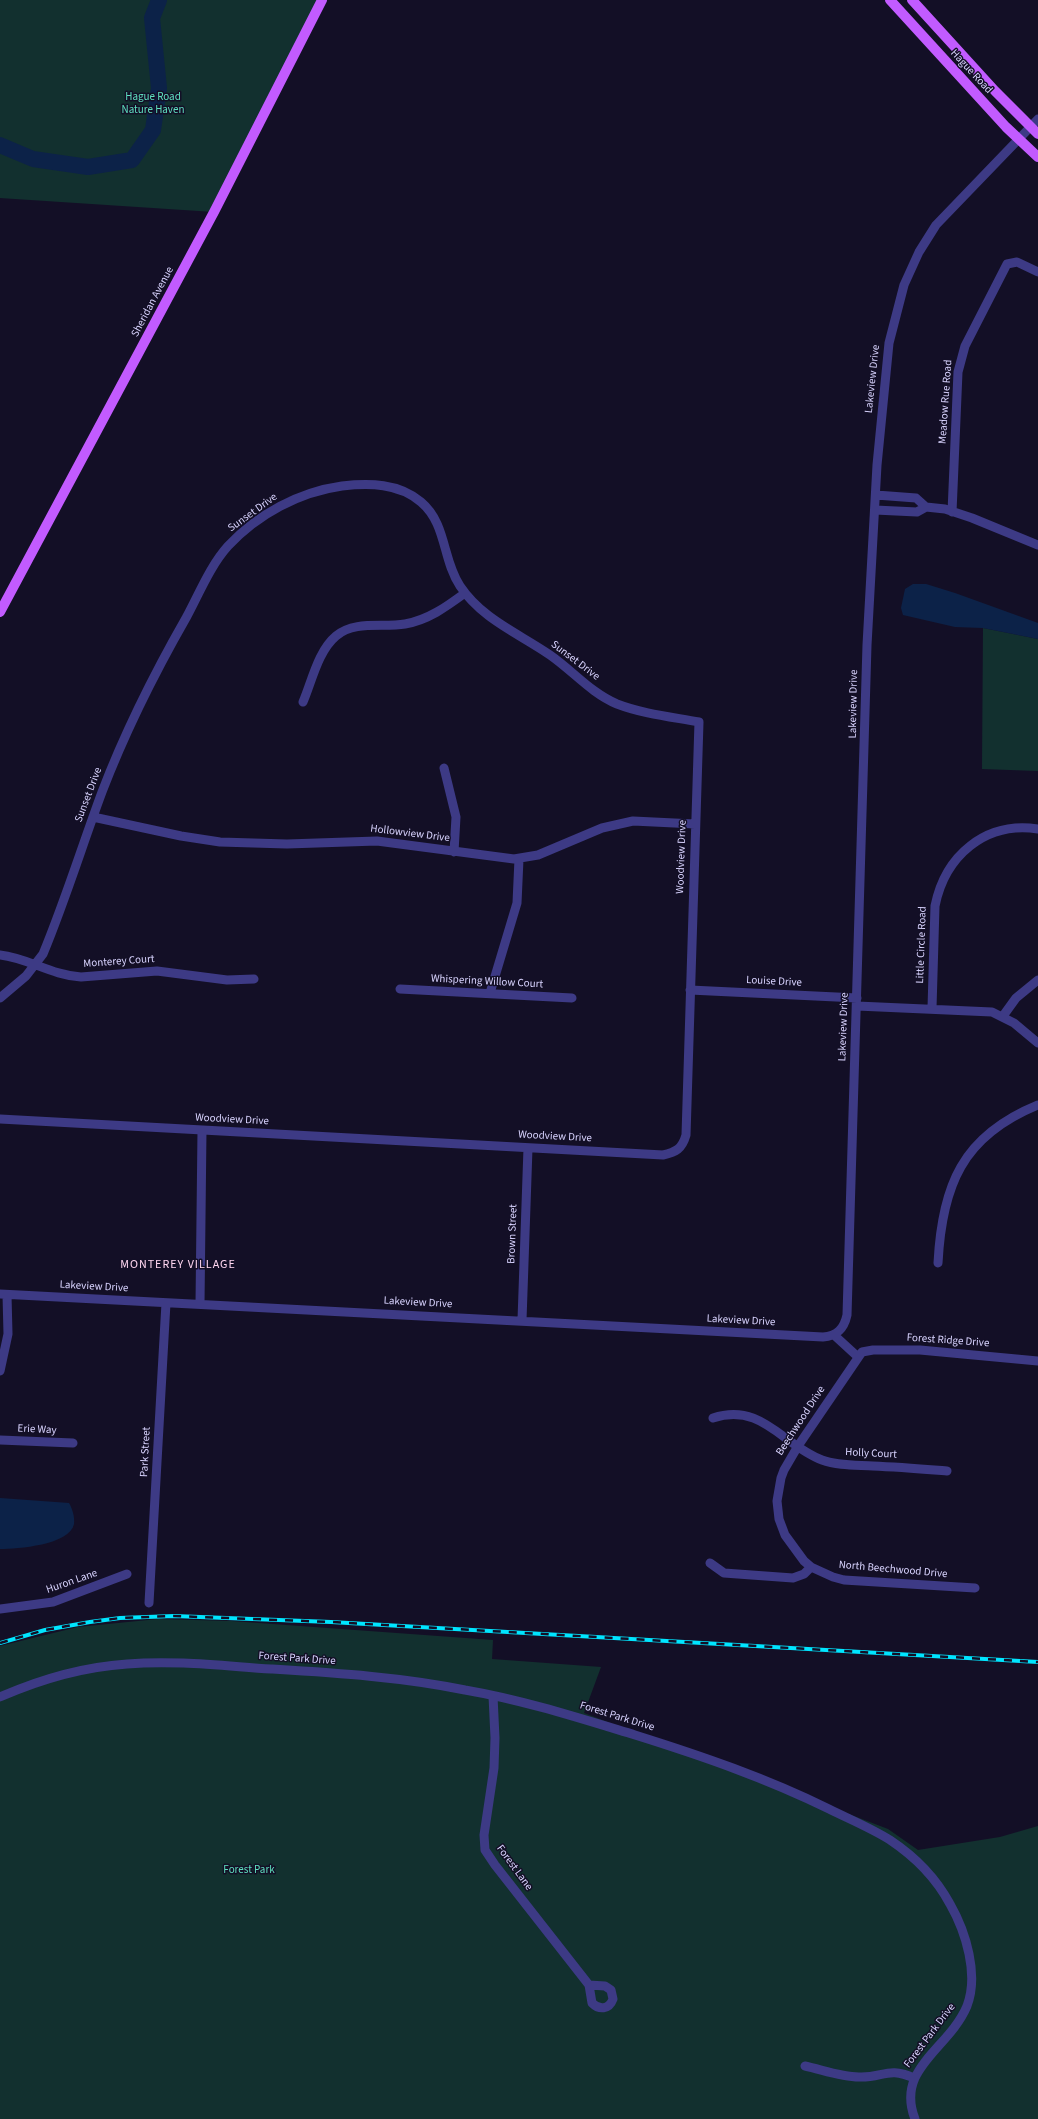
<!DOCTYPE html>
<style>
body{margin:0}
canvas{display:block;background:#130f26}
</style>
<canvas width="1038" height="2119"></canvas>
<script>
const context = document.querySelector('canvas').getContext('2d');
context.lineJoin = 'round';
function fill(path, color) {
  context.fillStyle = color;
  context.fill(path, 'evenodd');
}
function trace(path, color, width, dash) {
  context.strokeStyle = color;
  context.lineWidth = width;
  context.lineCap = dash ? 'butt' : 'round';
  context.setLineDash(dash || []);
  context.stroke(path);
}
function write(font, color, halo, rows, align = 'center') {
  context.font = font + ' "Source Sans 3",sans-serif';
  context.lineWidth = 3;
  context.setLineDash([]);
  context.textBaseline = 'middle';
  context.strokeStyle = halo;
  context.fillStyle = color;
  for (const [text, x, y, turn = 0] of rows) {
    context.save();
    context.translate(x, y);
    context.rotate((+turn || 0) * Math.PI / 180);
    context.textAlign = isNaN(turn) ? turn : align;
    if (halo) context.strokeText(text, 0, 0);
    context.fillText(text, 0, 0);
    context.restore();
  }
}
fill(new Path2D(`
 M0,0H322L214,212L0,198Z
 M983,628L1038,639V771L982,769Z
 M158,1619L231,1621L493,1640L492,1659L601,1667L584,1713L888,1829L918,1850L1000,1837L1038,1826V2119H0V1646L78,1627Z`), '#12302f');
fill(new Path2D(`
 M913,584H926L955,593L1038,623V639L983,628L955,627L903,615L901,608L905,589Z
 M0,1498L69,1503C72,1508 75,1517 74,1524C70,1545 17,1549 0,1549Z`), '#0c2248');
trace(new Path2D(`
 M0,145L33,159L88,167L132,160L153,130L159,88L152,18L159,0`), '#0c2248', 16);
trace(new Path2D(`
 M876,495L916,498L926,507L945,509L972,518L1038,545
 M875,510L917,512L926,507
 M952,512L958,372L965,346L1007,264L1017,262L1038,272
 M303,702C312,681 318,651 336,636C355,620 383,628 405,624C428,620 446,607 465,593
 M444,768L456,817L454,852
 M93,817L181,836L220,842L287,844L377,841L514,859L538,855L602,828L633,821L695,824
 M0,955C28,958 51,975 81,977L157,971L227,980L254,979
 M400,989L572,998
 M690,990L857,998
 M490,993L517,903L519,859
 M0,998L26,976L43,954C65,901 82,846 102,792C125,732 154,674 186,618C199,594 210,566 228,546C258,514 299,492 342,486C369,483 399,483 421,502C447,524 442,559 460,586C482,619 518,633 550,655C573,671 591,693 617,704C643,714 672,717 699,722L686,1135C682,1149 676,1152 663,1155L0,1119
 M857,1006L992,1012L1014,1023L1038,1043
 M932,1008L935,906C945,856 985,821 1038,829
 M1003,1016L1016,998L1038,980
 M938,1263C942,1186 962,1136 1038,1105
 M0,1294L823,1337C837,1336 844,1329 847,1315L867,645L877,465L889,343L904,285L919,252L936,225L1038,119
 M200,1304L202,1130
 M522,1320L528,1148
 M834,1335L858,1357
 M0,1371L8,1334L7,1295
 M713,1418C762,1402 782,1445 822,1460C838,1466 856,1465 873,1466C898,1467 922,1469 947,1471
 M0,1440L73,1443
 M710,1563L724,1573L793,1578L804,1574L811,1567
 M975,1588L844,1580L833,1577L811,1567L804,1561L785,1535L779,1519L777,1501L781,1478L784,1470L798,1446L862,1352L873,1350H920L1038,1361
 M149,1603L166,1303
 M0,1609L53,1602L127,1574
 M493,1696L495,1738L494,1768L484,1835L485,1850L495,1865L589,1985L592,2003C599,2010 609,2010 613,1999L611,1990L605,1986L589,1985
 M0,1697C41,1679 83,1667 127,1664C175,1660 224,1666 271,1669C336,1673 402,1677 465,1690C523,1700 579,1718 635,1735C702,1756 766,1778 829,1809C849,1819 871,1828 890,1840C914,1856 936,1878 950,1904C966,1932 979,1975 967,2006C949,2049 895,2068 915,2119
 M805,2066C823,2070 841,2077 859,2077C883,2078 888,2066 914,2078`), '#3d3a85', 9);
trace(new Path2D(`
 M890,0L1006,127L1038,157
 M912,0L995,91L1038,134
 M0,612L214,212L322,0`), '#c25bff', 10);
const rail = new Path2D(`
 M0,1643L45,1630L90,1622L120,1618L174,1616L331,1622L1038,1662`);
trace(rail, '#00e5ff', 4);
trace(rail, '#130f26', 2.5, [8]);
write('11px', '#d9d4ff', '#130f26', [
 ["Hague Road",971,72,47],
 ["Sheridan Avenue",153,302,-62],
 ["Lakeview Drive",873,379,-84],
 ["Meadow Rue Road",946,402,-86],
 ["Sunset Drive",253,513,-36],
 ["Sunset Drive",575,661,37],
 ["Lakeview Drive",854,704,-89],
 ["Sunset Drive",89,795,-69],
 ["Hollowview Drive",410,834,7],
 ["Woodview Drive",682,857,-88],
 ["Little Circle Road",922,945,-88],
 ["Monterey Court",119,962,-4],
 ["Whispering Willow Court",487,982,3],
 ["Louise Drive",774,982,3],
 ["Lakeview Drive",844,1027,-88],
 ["Woodview Drive",232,1120,3],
 ["Woodview Drive",555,1137,3],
 ["Brown Street",513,1234,-88],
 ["Lakeview Drive",94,1287,3],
 ["Lakeview Drive",418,1303,3],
 ["Lakeview Drive",741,1321,3],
 ["Forest Ridge Drive",948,1341,4],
 ["Beechwood Drive",801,1421,-57],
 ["Erie Way",37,1430,3],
 ["Park Street",146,1452,-87],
 ["Holly Court",871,1454,3],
 ["North Beechwood Drive",893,1570,5],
 ["Huron Lane",72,1582,-19],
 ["Forest Park Drive",297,1659,4],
 ["Forest Park Drive",617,1717,17],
 ["Forest Lane",514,1868,54],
 ["Forest Park Drive",930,2036,-53]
]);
write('11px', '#5fe0c0', '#130f26', [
 ["Hague Road",153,98],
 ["Nature Haven",153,111],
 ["Forest Park",249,1871]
]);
context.letterSpacing = '1px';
write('12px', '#ffd6f0', '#130f26', [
 ["MONTEREY VILLAGE",178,1265]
]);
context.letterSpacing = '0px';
</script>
